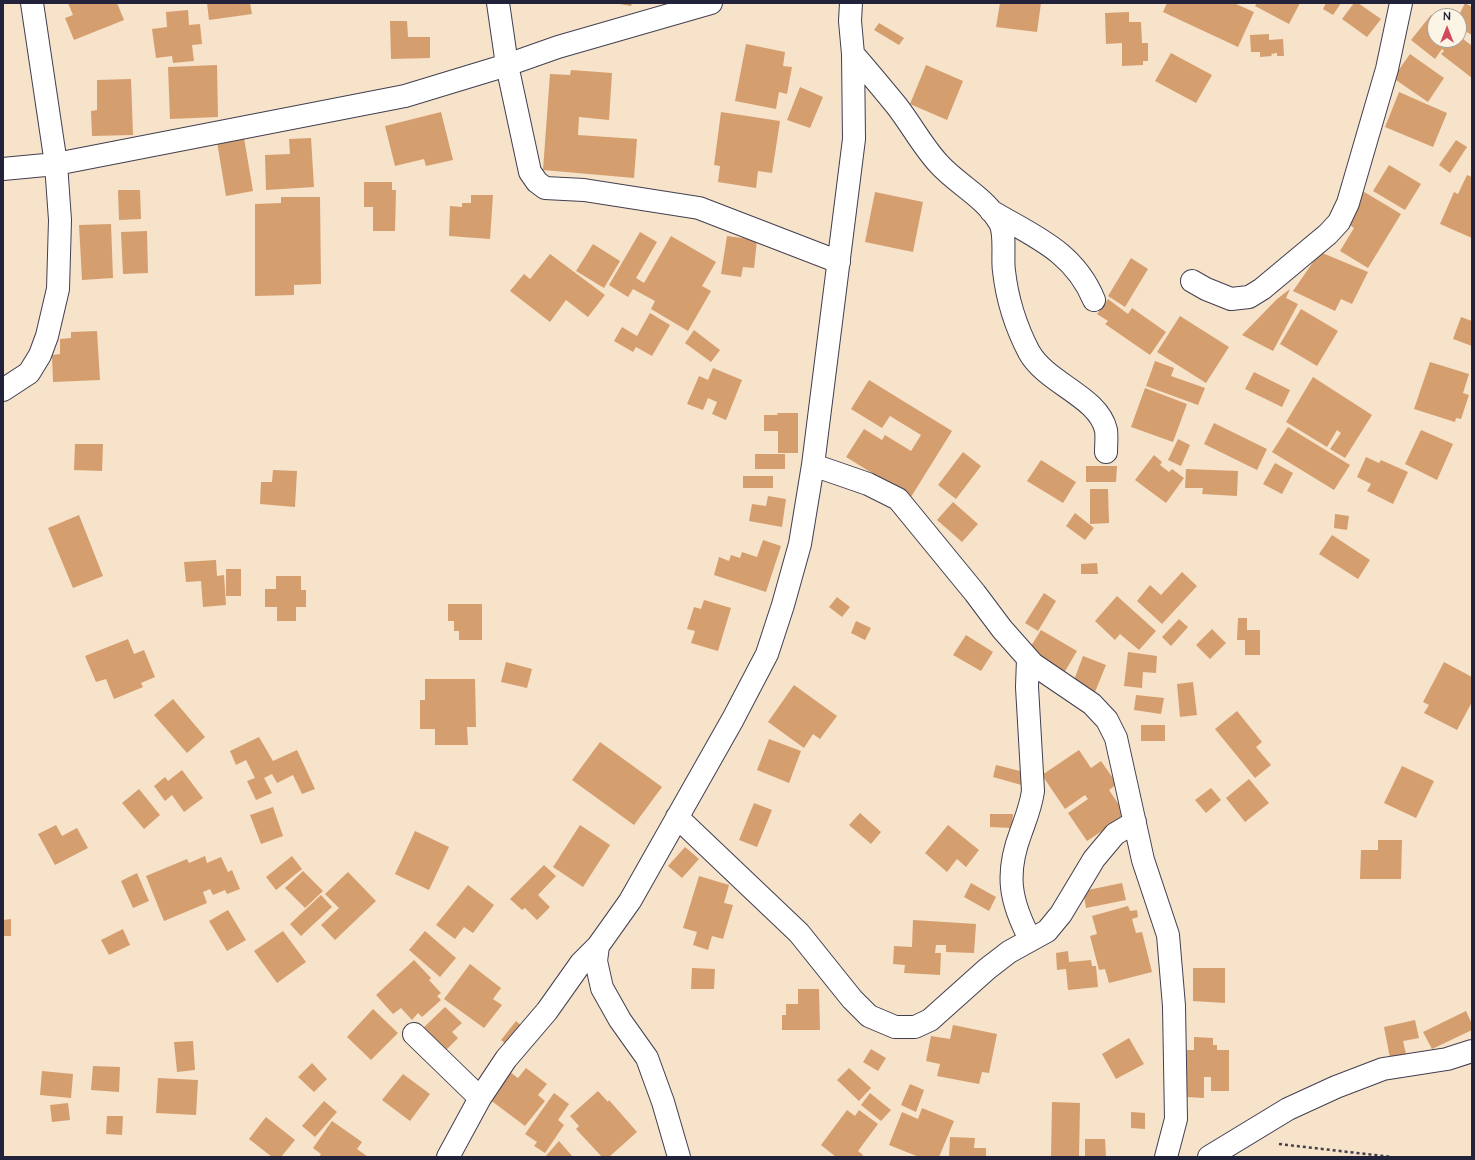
<!DOCTYPE html>
<style>
body{margin:0}
#map{position:relative;width:1475px;height:1160px;overflow:hidden;background:#f6e3c9;font-family:"Architects Daughter",sans-serif}
canvas{display:block}
.frame{position:absolute;inset:0;border:4px solid #22223b;pointer-events:none}
.north{position:absolute;left:1427px;top:8px;width:40px;height:40px;box-sizing:border-box;background:#fcf5e5;border:1px solid #a5a1a1;border-radius:50%;rotate:0deg;font-size:11px;font-weight:700;line-height:16px;text-align:center;color:#22223b}
.north::after{content:'';display:block;margin:auto;width:14px;height:18px;background:#d1495b;clip-path:polygon(50% 0,100% 100%,50% 72%,0 100%)}
</style>
<div id="map">
<canvas width="1475" height="1160"></canvas>
<div class="frame"></div>
<div class="north">N</div>
</div>
<script>
const context = document.querySelector('canvas').getContext('2d');
context.lineJoin = 'round';
function fill(path, color) {
  context.fillStyle = color;
  context.fill(path, 'evenodd');
}
function trace(path, color, width, dash) {
  context.strokeStyle = color;
  context.lineWidth = width;
  context.lineCap = dash ? 'butt' : 'round';
  context.setLineDash(dash || []);
  context.stroke(path);
}
fill(new Path2D(`
 M68,3H117L124,20L74,40L65,18L73,15Z
 M207,3H250L252,14L209,20Z
 M614,3H632L631,6Z
 M1000,3H1041L1037,32L996,27Z
 M1167,3H1234L1254,12L1238,47L1163,12Z
 M1257,3H1300L1289,24L1255,6Z
 M1326,3H1341L1333,15L1323,9Z
 M1354,3H1358L1381,19L1367,37L1342,19Z
 M1465,3L1472,7V35L1459,28V15Z
 M188,10L189,25L200,24L202,44L192,45L194,61L173,63L172,56L156,58L152,29L167,27L166,12Z
 M1129,12V22H1141L1142,43H1148V61H1143V65L1122,66V43L1106,44L1105,13Z
 M1431,15L1435,17V40H1459V36L1471,45L1472,44V78L1441,54L1444,51L1442,49L1435,59L1411,40Z
 M390,21H407L408,37H430V58L391,59Z
 M879,23L904,38L899,45L874,30Z
 M1269,34V40L1283,39L1284,56H1277V53L1271,54L1272,56L1260,57V52H1251L1250,35Z
 M746,44L785,52L783,66L792,67L787,94L779,92L776,109L735,101Z
 M1171,53L1212,75L1196,103L1155,81Z
 M1410,54L1444,78L1428,102L1393,78Z
 M217,65L218,117L170,119L168,67Z
 M926,65L963,81L947,120L910,104Z
 M571,70L612,73L609,120L579,117L578,135L637,139L634,178L543,170L550,74L570,75Z
 M131,79L133,135L92,136L91,111L97,110V80Z
 M800,87L823,97L810,128L787,120Z
 M1399,92L1447,113L1433,147L1385,127Z
 M441,112L453,160L426,166L424,159L395,166L385,126Z
 M721,112L780,121L772,173L758,171L756,188L718,182L720,166L714,165Z
 M244,138L253,191L226,196L217,142Z
 M311,138L314,187L266,190L265,155L290,154L289,139Z
 M1456,140L1467,147L1450,173L1439,165Z
 M1389,165L1421,184L1405,210L1373,191Z
 M1467,175L1472,177V238L1440,224L1454,192L1458,194Z
 M364,182H392V190H396L395,231H373V207H364Z
 M118,190H140L141,219L119,220Z
 M1361,190L1401,214L1368,268L1340,251L1354,228L1347,223Z
 M875,192L923,202L913,252L865,242Z
 M471,195H493L490,239L449,236L450,206L462,207V203H471Z
 M281,197H320L321,284L294,285V295L255,296V204L281,203Z
 M111,224L113,278L82,280L79,225Z
 M147,231L148,273L123,274L121,232Z
 M640,232L657,242L636,278L644,283L671,236L716,262L702,286L711,291L688,331L651,309L655,301L633,289L628,297L609,285Z
 M727,236L757,240L754,268L743,267L741,277L721,274Z
 M593,244L620,261L604,288L576,271Z
 M1320,252L1368,272L1352,304L1341,299L1335,311L1293,291Z
 M550,254L605,295L588,317L566,300L550,322L510,291L524,274L530,279Z
 M1131,258L1148,269L1125,307L1108,296Z
 M1290,289L1286,298L1298,304L1273,351L1242,335L1277,299Z
 M1108,299L1128,314L1132,308L1166,332L1150,355L1105,324L1108,321L1097,314Z
 M1301,309L1338,331L1317,366L1280,344Z
 M650,313L670,325L652,356L636,347L633,352L614,341L622,327L637,336Z
 M1180,316L1229,347L1206,383L1157,352Z
 M1461,317L1472,321V346L1453,339Z
 M694,330L720,350L711,362L685,343Z
 M97,331L100,380L53,382L52,355L60,354V339L71,338V332Z
 M1155,361L1174,368L1171,376L1205,388L1198,405L1146,386Z
 M1430,362L1469,374L1463,393L1469,395L1461,419L1456,418L1455,422L1414,409Z
 M713,368L742,380L726,420L712,414L717,402L708,398L703,410L687,404L699,376L708,380Z
 M1254,372L1290,390L1282,407L1245,389Z
 M1313,377L1372,415L1345,458L1330,449L1341,433L1337,430L1327,447L1286,422Z
 M869,380L952,431L911,497L846,457L864,429L882,440L885,435L911,451L921,435L890,416L882,428L851,409Z
 M1145,388L1187,404L1173,442L1131,427Z
 M777,413H798V453H778V431H764V415H778Z
 M1214,423L1267,449L1257,470L1204,444Z
 M1288,427L1350,465L1334,490L1272,452Z
 M1421,430L1453,444L1437,480L1405,464Z
 M1178,439L1190,445L1181,466L1168,460Z
 M75,444H103L102,471L74,470Z
 M963,452L981,466L956,499L938,485Z
 M755,454H785V469H755Z
 M1154,455L1162,462L1160,465L1169,472L1172,469L1184,478L1166,503L1135,480Z
 M1366,457L1379,463L1381,460L1408,472L1393,504L1367,491L1371,484L1357,477Z
 M1041,460L1076,482L1063,503L1027,481Z
 M1275,463L1293,473L1282,494L1263,484Z
 M1086,466H1117L1116,482H1086Z
 M1186,469L1238,471L1237,496L1202,494L1203,488H1185Z
 M273,470L297,471L295,507L260,504L261,482H272Z
 M743,476H773V488H743Z
 M1090,489H1108L1109,523L1090,524Z
 M768,496L786,499L782,527L749,521L752,504L766,506Z
 M953,502L978,524L962,542L937,520Z
 M1075,513L1094,528L1085,540L1066,526Z
 M1335,514L1349,516L1347,530L1334,528Z
 M79,515L103,576L73,588L48,528Z
 M1332,535L1370,560L1358,579L1319,554Z
 M763,540L781,546L766,592L714,575L719,557L729,561L731,555L740,558L742,552L757,557Z
 M216,560L217,576L224,575L226,605L203,607L201,581L186,582L184,562Z
 M1097,563L1098,574H1081V564Z
 M226,569H241V596H226Z
 M1182,572L1197,586L1162,624L1137,601L1150,585L1161,595Z
 M276,576H301V590H306V607H296V621H277V607H265V589H276Z
 M1044,593L1056,601L1038,631L1025,623Z
 M1117,596L1156,631L1139,650L1120,634L1115,640L1095,621Z
 M837,597L850,607L842,617L829,607Z
 M704,600L731,608L718,651L691,643L695,631L687,629L694,607L701,609Z
 M448,604H482V640H459V631H454V621H448Z
 M1238,618H1247V630H1260V655H1245V640H1237Z
 M1179,619L1188,627L1171,646L1162,637Z
 M856,621L871,628L865,640L851,633Z
 M1212,629L1226,643L1210,659L1196,645Z
 M1041,630L1077,651L1064,673L1028,651Z
 M966,635L993,652L981,671L953,655Z
 M128,639L134,654L144,650L155,677L141,683L143,687L114,699L106,679L96,682L85,656Z
 M1128,652L1157,656L1156,673L1143,672L1142,688L1124,686Z
 M1083,656L1106,665L1095,692L1073,683Z
 M506,662L532,669L527,688L501,682Z
 M1444,662L1472,677V702L1457,730L1424,713L1429,705L1423,702Z
 M425,679H475L476,727H467L468,745H435V729H420V700H425Z
 M1193,682L1197,715L1180,717L1177,684Z
 M794,685L837,716L820,739L813,734L804,748L768,722Z
 M1136,695L1164,698L1161,714L1134,710Z
 M173,699L205,737L187,753L154,715Z
 M1237,711L1262,742L1256,747L1271,765L1255,778L1215,729Z
 M1141,725H1165V741H1141Z
 M259,737L273,761L297,750L315,789L302,794L293,775L277,783L272,774L264,778L272,793L256,800L247,781L255,778L246,760L236,765L230,751Z
 M769,739L801,751L789,783L757,770Z
 M600,742L662,787L634,825L572,780Z
 M1079,750L1091,768L1101,761L1117,784L1109,790L1126,815L1087,841L1068,813L1088,799L1085,795L1065,809L1042,775Z
 M996,765L1028,773L1025,786L993,777Z
 M1402,766L1434,781L1416,818L1384,803Z
 M182,770L203,798L184,812L172,795L165,801L154,786L165,777L168,781Z
 M1249,779L1269,803L1245,822L1226,798Z
 M1211,788L1221,800L1206,813L1195,800Z
 M139,789L160,815L144,829L122,803Z
 M754,803L772,810L757,847L739,840Z
 M273,807L283,836L261,844L250,815Z
 M860,813L881,832L871,844L849,825Z
 M990,814H1013L1012,828L990,827Z
 M56,825L62,836L77,828L88,848L55,865L38,834Z
 M580,825L610,845L583,887L553,867Z
 M948,825L979,850L966,867L957,859L947,872L925,853Z
 M415,831L449,847L429,890L395,874Z
 M1378,840H1402L1401,879H1360L1361,850H1378Z
 M685,847L699,859L682,878L668,866Z
 M205,856L207,863L221,857L228,872L232,870L240,889L227,894L225,890L213,895L210,889L203,892L207,903L164,921L146,876L187,859L189,863Z
 M292,856L302,869L276,890L266,877Z
 M544,865L556,876L538,895L550,907L537,920L525,908L522,910L510,899Z
 M303,871L323,891L305,908L285,888Z
 M348,872L376,901L335,940L321,925L339,908L325,894Z
 M137,873L149,901L133,908L121,881Z
 M699,876L729,885L724,903L733,905L723,939L712,936L708,950L693,945L697,932L683,928Z
 M971,883L996,897L989,911L964,897Z
 M1122,883L1126,900L1086,908L1083,891Z
 M468,885L494,905L473,933L464,927L455,939L436,925Z
 M321,895L332,907L301,936L290,924Z
 M1128,906L1130,911L1137,910L1138,917L1132,919L1136,933L1142,932L1152,972L1109,983L1105,969L1099,970L1090,936L1097,934L1092,916Z
 M228,910L246,940L227,951L209,921Z
 M11,919V936H3V920Z
 M913,920L976,924L974,953L946,952V945H936L935,953H941L940,975L904,973L905,965L893,964L894,946L912,947Z
 M123,929L130,945L109,955L101,940Z
 M283,931L306,962L277,983L254,951Z
 M425,931L456,958L440,977L409,950Z
 M1068,951L1069,962L1091,960L1092,966H1096L1098,987L1068,990L1066,969L1057,970L1056,953Z
 M414,960L431,978L429,980L441,993L437,996L441,1000L422,1017L418,1013L412,1020L401,1008L393,1014L376,995Z
 M470,964L501,988L493,999L502,1005L484,1028L444,999Z
 M692,968L715,969L714,989H691Z
 M1193,968H1225V1003L1193,1001Z
 M798,989H819L820,1030H782V1015H786V1004H798Z
 M445,1007L462,1023L452,1032L458,1038L444,1052L421,1030Z
 M373,1009L398,1033L371,1060L347,1037Z
 M1466,1011L1472,1024V1030L1432,1049L1423,1032Z
 M1415,1020L1419,1038L1403,1041L1406,1054L1390,1058L1384,1027Z
 M516,1021L523,1027L508,1046L501,1040Z
 M953,1025L997,1034L989,1073L982,1072L979,1084L937,1076L940,1064L926,1061L931,1036L950,1039Z
 M1194,1037L1213,1038V1045H1217V1050H1229V1091H1211V1077H1204V1098L1186,1097L1187,1050H1194Z
 M1129,1038L1144,1064L1116,1079L1102,1054Z
 M193,1041L195,1070L177,1072L174,1042Z
 M871,1049L886,1058L878,1071L863,1062Z
 M312,1063L327,1079L314,1092L298,1077Z
 M93,1066L120,1067L119,1092L91,1090Z
 M526,1068L547,1084L538,1095L545,1101L525,1126L489,1099L510,1072L518,1078Z
 M849,1068L871,1088L859,1101L837,1080Z
 M42,1071L73,1074L71,1098L40,1095Z
 M403,1074L430,1094L410,1121L382,1100Z
 M158,1078L198,1080L196,1115L156,1113Z
 M910,1084L924,1090L916,1112L901,1105Z
 M598,1091L608,1102L609,1100L637,1132L609,1157H602L576,1129L579,1126L570,1116Z
 M554,1093L569,1104L558,1120L564,1125L545,1153L534,1146L537,1142L525,1134Z
 M870,1093L891,1110L881,1121L861,1105Z
 M324,1101L337,1112L315,1137L302,1126Z
 M1052,1102L1080,1103L1079,1157H1051Z
 M68,1103L70,1120L52,1122L50,1105Z
 M922,1108L954,1121L939,1157H919L889,1145L902,1112L918,1119Z
 M847,1110L855,1116L859,1110L878,1124L858,1151L863,1155L862,1157H836L821,1145Z
 M1131,1112L1145,1113V1129L1131,1128Z
 M107,1116H123L122,1135L106,1134Z
 M266,1117L295,1140L281,1157H272L249,1139Z
 M332,1121L362,1142L357,1149L368,1157H319L321,1154L313,1148Z
 M950,1137L975,1138L974,1148H986V1157H949Z
 M1085,1139H1105L1106,1157H1085Z
 M559,1141L573,1157H545Z`), '#d59e6f');
const street = new Path2D(`
 M498,3L507,65L530,172L537,182L545,188L584,190L699,208L839,262
 M853,54C868,71 882,88 896,105C911,124 923,147 939,164C958,185 985,197 1000,223C1006,234 1002,258 1004,271C1007,298 1016,327 1029,352C1047,384 1098,396 1106,430C1107,437 1106,445 1106,452
 M3,169L56,164L405,96L507,65L558,47L711,3
 M991,211C1033,236 1074,251 1094,300
 M1192,281L1206,289L1231,299L1249,297L1262,289L1328,234L1339,222L1348,203L1387,69L1401,3
 M3,390L29,373L40,355L47,336L58,289L60,220L56,164L32,3
 M813,465L868,484L898,499L975,593L1002,629L1033,664L1092,704L1107,720L1116,738L1143,860L1168,935L1174,1006L1176,1119L1166,1157
 M1028,659L1027,687L1033,791C1031,806 1026,818 1021,832C1005,874 1010,901 1030,939
 M677,817L799,933L852,999L869,1016L895,1027H915L930,1020L987,969L1009,952L1047,931L1061,914L1094,859L1115,834L1135,822
 M414,1034L480,1098
 M448,1157L480,1098L506,1059L547,1011L581,963L598,946
 M679,1157L663,1102L647,1058L620,1020L602,988L596,961L598,946L630,901L733,719L767,654L783,605L800,544L813,465L854,139L853,54L850,21L851,3
 M1209,1157L1288,1109L1336,1087L1383,1069L1447,1059L1472,1051`);
trace(street, '#423f50', 24);
trace(new Path2D(`
 M1279,1144L1392,1157`), '#423f50', 2.5, [3, 3]);
trace(street, '#fff', 22);
</script>
